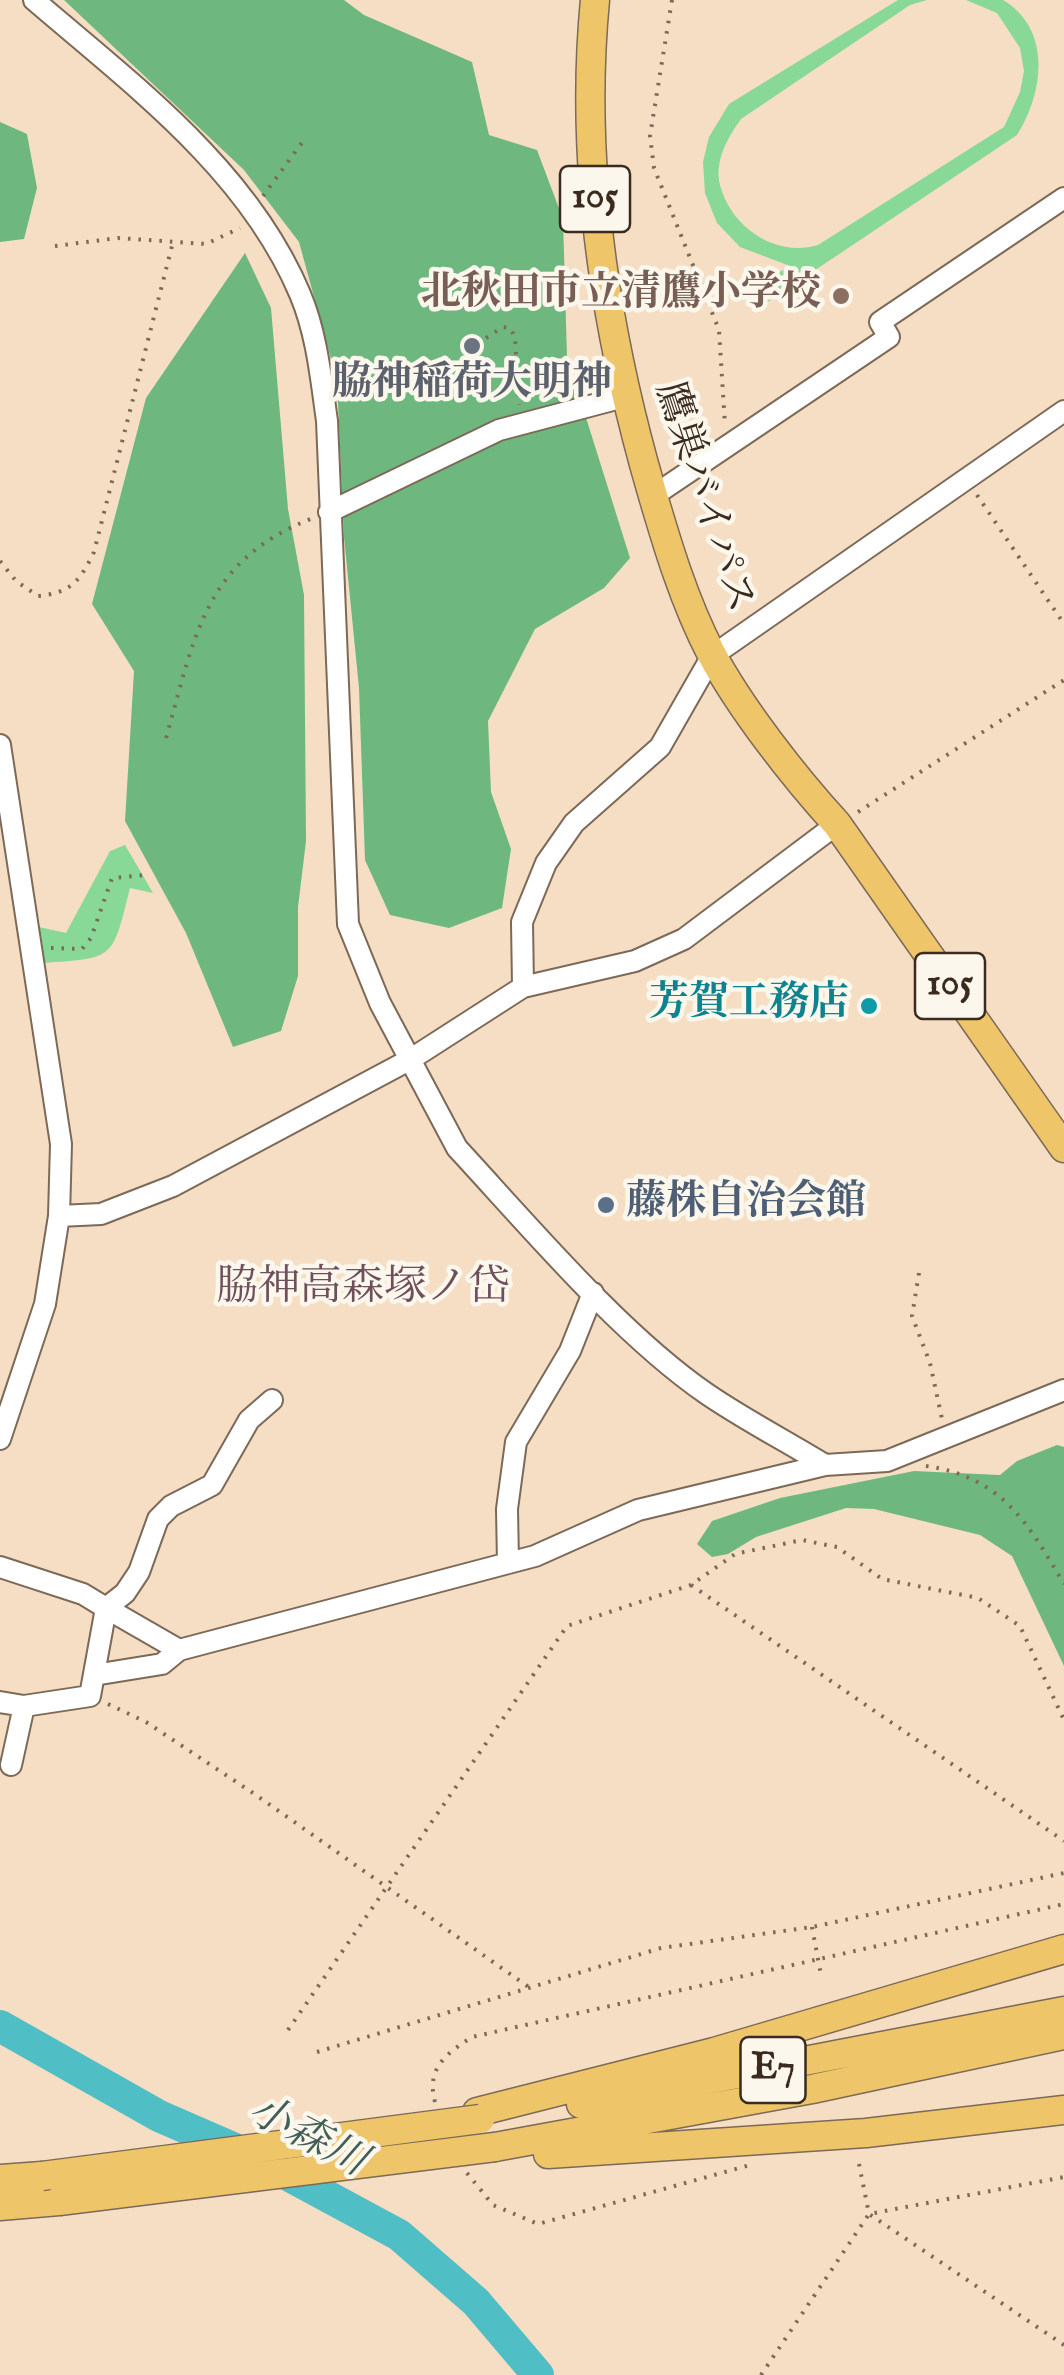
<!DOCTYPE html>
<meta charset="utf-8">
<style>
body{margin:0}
canvas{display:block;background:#f5dec3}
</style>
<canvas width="1064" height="2375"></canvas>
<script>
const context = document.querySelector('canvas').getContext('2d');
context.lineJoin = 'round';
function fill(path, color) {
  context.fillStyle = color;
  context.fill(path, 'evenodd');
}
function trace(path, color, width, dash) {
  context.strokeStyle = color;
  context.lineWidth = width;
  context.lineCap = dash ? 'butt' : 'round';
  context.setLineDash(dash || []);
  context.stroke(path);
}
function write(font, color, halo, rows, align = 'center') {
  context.font = font + ' "IM FELL English","Noto Serif JP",serif';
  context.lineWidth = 9;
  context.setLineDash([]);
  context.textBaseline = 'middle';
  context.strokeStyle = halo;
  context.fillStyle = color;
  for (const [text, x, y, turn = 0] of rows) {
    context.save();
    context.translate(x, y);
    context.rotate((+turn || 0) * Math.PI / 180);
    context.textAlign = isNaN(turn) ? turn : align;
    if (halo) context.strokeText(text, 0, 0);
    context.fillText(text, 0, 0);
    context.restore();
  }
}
fill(new Path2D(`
 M898,0H927L910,5L741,119C728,137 714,161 720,185C731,228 777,258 818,245L1004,127L1020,92L1024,71L1020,48L997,13L966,0H1003C1052,29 1044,93 1017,135L760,307L750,289L790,266L740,247L717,223L705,193L703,162L709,137L729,104Z
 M125,845L153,893L130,888C112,959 116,958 43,963L39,927L66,933L110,851Z`), '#88d897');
fill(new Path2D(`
 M64,0H344L364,15L472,62L489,135L537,150L563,219L567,357L630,558L604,588L535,629L488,721L491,792L511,849L502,908L449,928L390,915L365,860L359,688L344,537L337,381L299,242L244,170Z
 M0,122L27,134L37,188L24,239L0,242Z
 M245,253L271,308L288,509L304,595L306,841L298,907V976L281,1031L233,1047L186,933L125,821L134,671L92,604L146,398Z
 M1057,1445L1064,1447V1666L1012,1556L980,1535L874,1509L846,1508L756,1537L728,1554L712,1557L697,1544L712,1521L780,1498L914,1471L1000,1475L1017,1461Z`), '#6eb880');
trace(new Path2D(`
 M0,2026L159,2116L260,2160L399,2235L476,2302L538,2375`), '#4fbec5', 32);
const minor = new Path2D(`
 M34,0C133,85 248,170 300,294C317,334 321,379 327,421L348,924L380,1003L457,1148C529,1226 621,1335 707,1394C745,1420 786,1441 825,1465
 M653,496L889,337L880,322L1064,198
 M329,512L499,430L624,397
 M0,745L61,1144L59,1216L45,1304L0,1439
 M523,987L522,922L546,863L574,823L660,747L712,656L1064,411
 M59,1216L101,1214L173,1186L411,1059L523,987L635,961L684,939L837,824
 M272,1400L249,1420L212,1485L171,1506L158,1519L139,1572L125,1593L106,1608L179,1650L535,1556L638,1510L825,1465L887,1461L1064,1390
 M508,1563L507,1509L516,1442L570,1351L593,1293
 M0,1567L83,1594L106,1608L90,1696L24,1706L11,1765
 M94,1675L162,1664L179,1650
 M0,1702L24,1706`);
const highway = new Path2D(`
 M595,0C579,165 605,330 651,489C667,544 684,601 711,653C740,708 795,778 837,824L1064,1148
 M581,2104L1064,2011
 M477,2112L714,2052L1064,1949
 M495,2147L812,2089L1064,2035
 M548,2154L866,2133L1064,2110
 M0,2179L42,2176
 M0,2206L59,2201`);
trace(minor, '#7c6958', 24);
trace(highway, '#7c6958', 31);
trace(new Path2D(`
 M672,0L650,136L654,168L719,330L725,425
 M263,196L304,140
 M55,246L118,238L206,244L240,228
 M486,338L503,327L510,328L515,337L519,405
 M977,495L1064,624
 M0,561L16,581L38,596C71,593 80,581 94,552L173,242
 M166,738C195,636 204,560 313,518
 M858,812L1064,680
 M51,948L82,949L91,938L112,878L145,875
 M919,1273L912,1316L930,1363L942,1419
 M926,1466C1002,1477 1028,1523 1064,1584
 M691,1585L1064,1841
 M108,1704L146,1722L256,1795L530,1988
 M812,1927L821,1975
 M288,2030L567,1626L691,1585L735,1554L802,1540L837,1547L882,1579L978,1598L1020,1626L1064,1720
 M317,2052L661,1948L812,1927L1064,1873
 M435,2102C426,2068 446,2054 472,2037L1064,1904
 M859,2164L869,2214L1064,2345
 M467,2173L493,2205L538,2224L750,2165
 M761,2375L869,2214L1064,2177`), '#7c6958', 4, [2.5, 8]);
trace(minor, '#fff', 20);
trace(highway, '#eec569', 28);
const highwayBridge = new Path2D(`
 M42,2176L480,2119
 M59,2201L495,2147`);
trace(highwayBridge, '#7c6958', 31, []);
trace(highwayBridge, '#eec569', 28);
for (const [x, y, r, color] of [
 [841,296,10,"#8d6e63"],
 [472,346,10,"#6b7280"],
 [869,1006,10,"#0f9aa8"],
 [606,1205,10,"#5c6f8a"]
]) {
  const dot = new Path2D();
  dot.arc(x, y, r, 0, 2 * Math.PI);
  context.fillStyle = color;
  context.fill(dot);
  trace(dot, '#fbf7ec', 4);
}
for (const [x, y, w] of [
 [595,199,70],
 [950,986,70],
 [773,2070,65]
]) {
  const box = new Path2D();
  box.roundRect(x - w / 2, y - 33, w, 66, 8);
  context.fillStyle = '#fbf7ec';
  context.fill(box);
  trace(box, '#3b2a1e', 2.5);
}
write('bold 38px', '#3b2a1e', null, [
 ["105",595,199],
 ["105",950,986],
 ["E7",773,2070]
]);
write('bold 40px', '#785e54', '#fbf7ec', [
 ["北秋田市立清鷹小学校",821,296]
], 'right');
write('bold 40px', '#5b616d', '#fbf7ec', [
 ["脇神稲荷大明神",472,386]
]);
write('40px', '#3b2a1e', '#fbf7ec', [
 ["鷹巣バイパス",702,498,72]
]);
write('bold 40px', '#0d838f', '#fbf7ec', [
 ["芳賀工務店",849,1006]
], 'right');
write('bold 40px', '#4e5e75', '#fbf7ec', [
 ["藤株自治会館",626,1205]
], 'left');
write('42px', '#6f4f5c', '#fbf7ec', [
 ["脇神高森塚ノ岱",363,1290]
]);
write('italic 42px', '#425e58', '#fbf7ec', [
 ["小森川",306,2139,27]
]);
</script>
